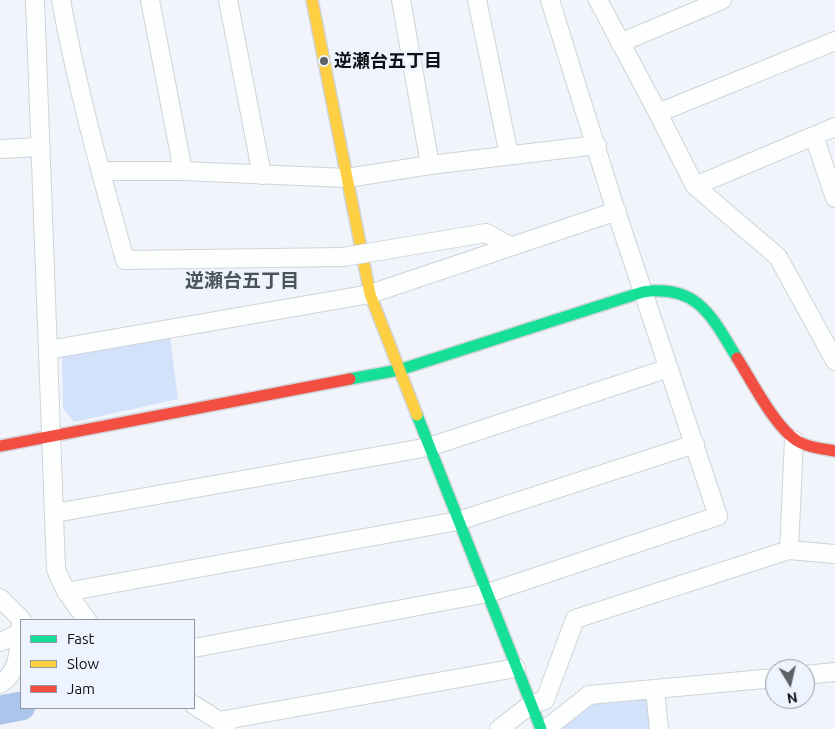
<!DOCTYPE html>
<meta charset="utf-8">
<style>
body{margin:0}
#map{position:relative;width:835px;height:729px;overflow:hidden;background:#f1f5fb;font-family:Ubuntu,sans-serif}
canvas{display:block}
.legend{position:absolute;left:20px;top:619px;width:175px;height:90px;box-sizing:border-box;background:#edf4ff;border:1px solid #9398a0;margin:0;padding:6px 9px;list-style:none;font-size:15px;color:#0d0f12}
.legend li{display:flex;align-items:center;gap:10px;height:25px}
.legend b{width:25px;border:1px solid #9398a0}
.north{position:absolute;left:765px;top:659px;width:50px;height:50px;box-sizing:border-box;background:#edf4ff;border:1px solid #9398a0;border-radius:50%;rotate:171deg;font-size:14px;font-weight:700;line-height:20px;text-align:center;color:#0d0f12}
.north::after{content:'';display:block;margin:auto;width:18px;height:22px;background:#5d6064;clip-path:polygon(50% 0,100% 100%,50% 72%,0 100%)}
</style>
<div id="map">
<canvas width="835" height="729"></canvas>
<ul class="legend">
<li><b style="height:6px;background:#16e098"></b>Fast</li>
<li><b style="height:6px;background:#ffcf43"></b>Slow</li>
<li><b style="height:6px;background:#f24e42"></b>Jam</li>
</ul>
<div class="north">N</div>
</div>
<script>
const context = document.querySelector('canvas').getContext('2d');
context.lineJoin = 'round';
function fill(path, color) {
  context.fillStyle = color;
  context.fill(path, 'evenodd');
}
function trace(path, color, width, dash) {
  context.strokeStyle = color;
  context.lineWidth = width;
  context.lineCap = dash ? 'butt' : 'round';
  context.setLineDash(dash || []);
  context.stroke(path);
}
function write(font, color, halo, rows, align = 'center') {
  context.font = font + ' Ubuntu,"Noto Sans JP",sans-serif';
  context.lineWidth = 5;
  context.setLineDash([]);
  context.textBaseline = 'middle';
  context.strokeStyle = halo;
  context.fillStyle = color;
  for (const [text, x, y, turn = 0] of rows) {
    context.save();
    context.translate(x, y);
    context.rotate((+turn || 0) * Math.PI / 180);
    context.textAlign = isNaN(turn) ? turn : align;
    if (halo) context.strokeText(text, 0, 0);
    context.fillText(text, 0, 0);
    context.restore();
  }
}
fill(new Path2D(`
 M170,337L178,399L74,422L63,408L62,356Z
 M643,696L651,704L654,729H561L595,701Z`), '#d1e2fa');
trace(new Path2D(`
 M0,710L21,706`), '#acc5ea', 29);
const street = new Path2D(`
 M35,0L56,569C63,589 75,604 87,620
 M61,0C77,88 101,174 125,260L343,257
 M150,0L183,171
 M228,0L262,175
 M401,0L430,165
 M477,0L509,155
 M598,0L658,113L695,186L778,257L835,361
 M620,43L722,0
 M658,113L835,41
 M814,136L835,198
 M0,149L41,147
 M101,171H183L347,178L430,165L597,145
 M695,186L835,127
 M379,251L486,233L510,246
 M48,350L370,294L617,211
 M55,513L429,447L669,368
 M789,550L794,440
 M66,592L458,521L695,444
 M0,598L22,620
 M0,642L20,633
 M194,648L488,593L718,516L613,202L550,0
 M805,675L835,672
 M0,684C21,671 19,646 21,624
 M655,690L659,729
 M194,705L227,726
 M219,721L516,668
 M499,729L530,705L545,700L575,619L789,550L835,554
 M546,729L589,695L775,678`);
const fast = new Path2D(`
 M350,379L399,370L643,292C698,284 712,317 737,358
 M417,415L541,729`);
const slow = new Path2D(`
 M312,0L370,294L417,415`);
const jam = new Path2D(`
 M737,358C752,381 777,432 801,443C812,448 824,449 835,451
 M0,446L350,379`);
trace(street, '#d0d3d7', 20);
trace(fast, '#d0d3d7', 14);
trace(slow, '#d0d3d7', 14);
trace(jam, '#d0d3d7', 14);
trace(street, '#fdfefe', 18);
trace(fast, '#16e098', 11);
trace(slow, '#ffcf43', 11);
trace(jam, '#f24e42', 11);
const streetBridge = new Path2D(`
 M343,257L379,251`);
trace(streetBridge, '#d0d3d7', 20, []);
trace(streetBridge, '#fdfefe', 18);
for (const [x, y, r, color] of [
 [324,61,5,"#5d6064"]
]) {
  const dot = new Path2D();
  dot.arc(x, y, r, 0, 2 * Math.PI);
  context.fillStyle = color;
  context.fill(dot);
  trace(dot, '#edf4ff', 2);
}
write('bold 18px', '#0d0f12', '#edf4ff', [
 ["逆瀬台五丁目",334,61]
], 'left');
write('bold 19px', '#4d535b', '#edf4ff', [
 ["逆瀬台五丁目",242,281]
]);
</script>
